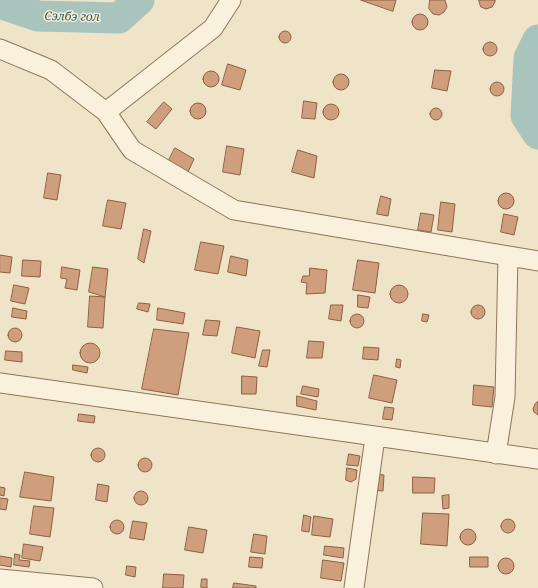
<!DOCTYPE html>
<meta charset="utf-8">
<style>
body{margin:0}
canvas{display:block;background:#f0e4c8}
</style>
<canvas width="538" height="588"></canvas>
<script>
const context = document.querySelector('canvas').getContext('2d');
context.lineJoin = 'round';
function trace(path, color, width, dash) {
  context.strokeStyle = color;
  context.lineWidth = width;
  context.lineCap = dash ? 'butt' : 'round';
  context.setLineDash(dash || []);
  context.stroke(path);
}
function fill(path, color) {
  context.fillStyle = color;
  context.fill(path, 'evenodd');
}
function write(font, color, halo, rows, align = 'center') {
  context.font = font + ' "Noto Serif",serif';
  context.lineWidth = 3;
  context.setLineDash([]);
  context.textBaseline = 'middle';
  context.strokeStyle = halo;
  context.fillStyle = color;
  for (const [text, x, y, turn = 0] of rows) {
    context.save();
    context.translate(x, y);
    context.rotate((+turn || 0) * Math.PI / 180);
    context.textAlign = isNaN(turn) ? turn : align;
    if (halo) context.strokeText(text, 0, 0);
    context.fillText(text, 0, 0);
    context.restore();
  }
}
trace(new Path2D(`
 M0,3L38,16L119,18L139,0
 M538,40L529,58L526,116L538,134`), '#a9c4bc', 31);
const building = new Path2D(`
 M361,0H396L393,11Z
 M430,0H445L447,7L444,12L439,15L433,14L429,9Z
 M479,0H495V2L492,7L486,9L481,7Z
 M412 22a8 8 0 1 1 16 0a8 8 0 1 1-16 0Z
 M279 37a6 6 0 1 1 12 0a6 6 0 1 1-12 0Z
 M483 49a7 7 0 1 1 14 0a7 7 0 1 1-14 0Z
 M228,64L246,70L240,90L222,85Z
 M435,70L451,71L447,91L432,88Z
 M203 79a8 8 0 1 1 16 0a8 8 0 1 1-16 0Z
 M333 82a8 8 0 1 1 16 0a8 8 0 1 1-16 0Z
 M490 89a7 7 0 1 1 14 0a7 7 0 1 1-14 0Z
 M304,101L317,103L315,119L302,118Z
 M164,102L172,109L156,129L147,122Z
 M190 111a8 8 0 1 1 16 0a8 8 0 1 1-16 0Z
 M323 112a8 8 0 1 1 16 0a8 8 0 1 1-16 0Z
 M430 114a6 6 0 1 1 12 0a6 6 0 1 1-12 0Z
 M227,146L244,149L240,175L223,172Z
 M175,148L194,159L187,174L168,162Z
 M298,150L317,156L314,178L292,172Z
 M48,173L61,175L57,200L44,198Z
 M498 201a8 8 0 1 1 16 0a8 8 0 1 1-16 0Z
 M381,196L391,199L388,216L377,214Z
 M108,200L126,203L121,229L103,226Z
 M441,202L455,204L452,232L438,230Z
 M421,213L434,215L431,232L418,230Z
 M504,214L518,217L514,235L501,232Z
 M144,229L151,231L144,263L138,259Z
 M201,242L224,246L218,274L195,270Z
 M0,255L12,257L10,273L0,272Z
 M231,256L248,260L246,276L228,272Z
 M23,260L41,261L40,277L22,276Z
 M358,260L379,263L375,293L353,290Z
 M62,267L80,270L77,290L65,288L67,279L61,278Z
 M93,267L108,269L105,297L89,292Z
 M310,268L327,270L325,293L306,294L307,283L301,282L303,276H309Z
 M14,285L29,288L25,304L11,301Z
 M390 294a9 9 0 1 1 18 0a9 9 0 1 1-18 0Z
 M358,295L370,297L368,308L358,307Z
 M90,296L105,297L103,328L88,327Z
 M139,303L150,304L148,312L137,309Z
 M471 312a7 7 0 1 1 14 0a7 7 0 1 1-14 0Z
 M331,305H343L341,321L329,319Z
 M13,308L27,311L26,319L12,317Z
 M158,308L185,313L183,324L157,320Z
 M423,314L429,315L427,322L422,321Z
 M350 321a7 7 0 1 1 14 0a7 7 0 1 1-14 0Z
 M206,320L220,321L217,336L203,335Z
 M237,327L260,331L255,358L232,353Z
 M8 335a7 7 0 1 1 14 0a7 7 0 1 1-14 0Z
 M154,329L189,333L178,395L142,389Z
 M309,341L324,342L322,358H307Z
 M80 353a10 10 0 1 1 20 0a10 10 0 1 1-20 0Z
 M364,347L379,348L378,360L363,359Z
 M263,350H270L267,367L259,366Z
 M6,351L22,352V362L5,360Z
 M397,359L401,360L400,368L396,367Z
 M73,365L88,367L87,373L73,370Z
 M374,375L397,380L392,403L369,398Z
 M242,376L257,377L256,394H242Z
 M474,385L494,387L492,407L473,405Z
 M303,386L319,389L318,397L301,394Z
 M297,396L317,401L316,410L297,406Z
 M537,402H538V415L534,412L533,409L535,404Z
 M385,407L394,408L392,420L383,419Z
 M79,414L95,416L94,423L78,421Z
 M91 455a7 7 0 1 1 14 0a7 7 0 1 1-14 0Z
 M349,454L360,456L358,466L347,465Z
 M138 465a7 7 0 1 1 14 0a7 7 0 1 1-14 0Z
 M347,468L357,470L356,479L351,482L346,480Z
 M25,472L54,477L51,501L20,497Z
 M374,474L384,475L383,491L372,490Z
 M413,477L435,478L434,493H413Z
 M98,484L109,486L107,502L96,500Z
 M0,487L5,488L4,496L0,495Z
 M134 498a7 7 0 1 1 14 0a7 7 0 1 1-14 0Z
 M449,495V508L443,509L442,496Z
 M0,498L8,499L6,510L0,509Z
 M34,506L54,508L50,537L30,534Z
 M423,513L449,514L447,546L421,544Z
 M304,515L311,517L309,532L302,531Z
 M314,516L333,519L330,537L312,535Z
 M501 526a7 7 0 1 1 14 0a7 7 0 1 1-14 0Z
 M110 527a7 7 0 1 1 14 0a7 7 0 1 1-14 0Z
 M133,521L147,523L144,540L130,538Z
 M189,527L207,530L203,553L185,550Z
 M460 537a8 8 0 1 1 16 0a8 8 0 1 1-16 0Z
 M254,534L267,536L265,554L251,552Z
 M24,544L43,547L40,561L22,558Z
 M325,546L344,548L343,558L324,555Z
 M15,554L20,555L19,560L30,561L29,567L14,565Z
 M0,556L12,558L11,567L0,565Z
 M250,557L263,558L262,568L249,567Z
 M470,557H488V567H470Z
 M498 566a8 8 0 1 1 16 0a8 8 0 1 1-16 0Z
 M323,560L344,563L341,581L321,578Z
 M127,566L136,567L135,577L126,575Z
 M164,574L184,575L183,588H163Z
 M202,579H207V588L201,587Z
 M234,583L256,586V588H233Z`);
fill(building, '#cf9f7d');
trace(building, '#8d5f41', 1);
const minor = new Path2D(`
 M0,49L51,70L106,112L132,150L234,210L538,261
 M106,112L213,28L231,0
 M0,383L538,459
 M496,454L505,397L508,256
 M0,579L93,588
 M354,588L375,437`);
trace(minor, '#8d765c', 21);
trace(minor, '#faf1dc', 19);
write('italic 12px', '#2f5d5a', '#f7eed8', [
 ["Сэлбэ гол",72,17,1]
]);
</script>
